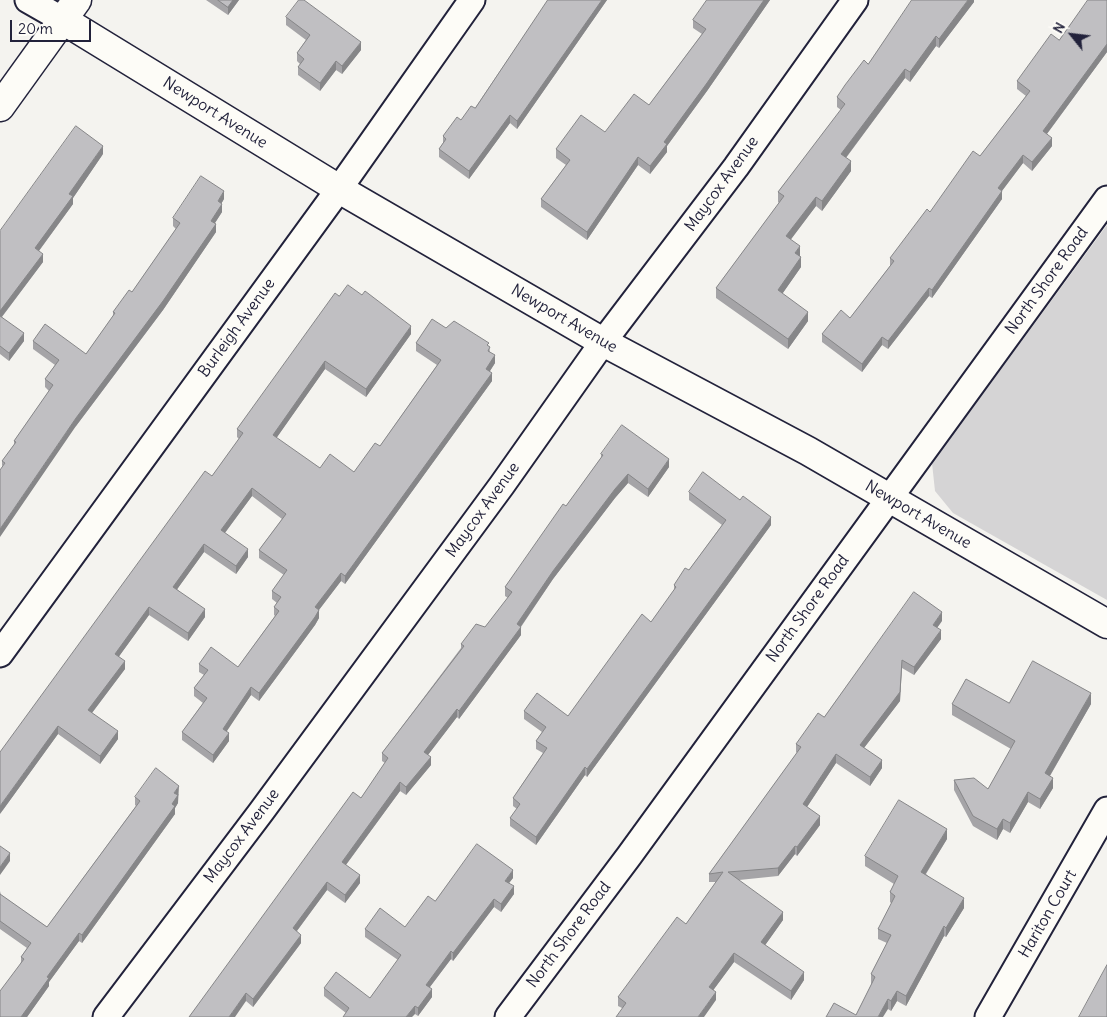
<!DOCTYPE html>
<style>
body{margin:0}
#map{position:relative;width:1107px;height:1017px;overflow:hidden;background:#f4f3ef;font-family:Delius,sans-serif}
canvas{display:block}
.north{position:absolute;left:1047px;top:10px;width:50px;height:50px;-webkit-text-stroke:4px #fdfcf7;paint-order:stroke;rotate:299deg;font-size:14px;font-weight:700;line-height:20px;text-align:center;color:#22223b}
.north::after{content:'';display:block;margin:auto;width:18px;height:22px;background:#22223b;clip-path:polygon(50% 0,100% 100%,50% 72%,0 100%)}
.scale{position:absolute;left:10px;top:20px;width:81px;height:22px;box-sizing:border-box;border:2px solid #22223b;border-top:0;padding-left:6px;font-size:15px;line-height:18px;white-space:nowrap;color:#22223b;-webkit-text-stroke:4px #fdfcf7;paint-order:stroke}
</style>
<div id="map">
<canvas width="1107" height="1017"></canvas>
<div class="north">N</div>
<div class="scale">20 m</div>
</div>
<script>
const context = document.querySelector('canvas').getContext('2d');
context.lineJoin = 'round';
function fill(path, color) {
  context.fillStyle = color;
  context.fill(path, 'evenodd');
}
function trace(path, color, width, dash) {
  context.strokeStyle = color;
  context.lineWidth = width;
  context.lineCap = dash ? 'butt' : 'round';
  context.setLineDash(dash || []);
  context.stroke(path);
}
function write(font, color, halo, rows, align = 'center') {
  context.font = font + ' Delius,sans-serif';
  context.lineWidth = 4;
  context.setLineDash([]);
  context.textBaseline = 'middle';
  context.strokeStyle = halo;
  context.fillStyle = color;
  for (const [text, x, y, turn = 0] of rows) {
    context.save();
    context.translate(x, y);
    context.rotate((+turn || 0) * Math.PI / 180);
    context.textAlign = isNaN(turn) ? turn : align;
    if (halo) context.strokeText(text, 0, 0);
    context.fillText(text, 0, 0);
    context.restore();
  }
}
fill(new Path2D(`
 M1107,225V600L953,513L935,491L932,463Z`), '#d5d4d5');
const street = new Path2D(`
 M28,0L63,20
 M0,654L339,189L472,0
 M106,1017L261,812L502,485L603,342L736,167L855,0
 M508,1017L629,856L1107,199
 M988,1017L1107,810`);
const secondary = new Path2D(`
 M63,20L339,189L603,342L808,451L1107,624`);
const primary = new Path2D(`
 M0,107L77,0`);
trace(street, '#22223b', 29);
trace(secondary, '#22223b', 31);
trace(primary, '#22223b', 31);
trace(street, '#fdfcf7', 25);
trace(secondary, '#fdfcf7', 28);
trace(primary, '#fdfcf7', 28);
fill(new Path2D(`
 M206,0H239L228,15Z
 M548,0H607L517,129L510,123L469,179L439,157V149L443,143V136L461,120L475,108Z
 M707,0H770L707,91L667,146V152L650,174L638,165L587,240L541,207V199L566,165L556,158V149L605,132L649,105L702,34L693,28V20Z
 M974,0V2L939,48L936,46L910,82L905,78L846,158L851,171L822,211L816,206L790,240L799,256L801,267L782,294L808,321L788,349L716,298V288L779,203L778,202V192L841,110L837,107V97L868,64Z
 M1107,0V52L1047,134L1052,146L1032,171L1023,163L1002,191V199L932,298L929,296L888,349L882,345L862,372L822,342V334L850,318L890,266V258L980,156L1026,96L1017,89V81L1059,40Z
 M286,17L361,50L342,74L336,70L320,91L298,75V67L300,64L297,61V53L306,40L286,25Z
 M103,154L73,198V204L39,251L43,262L2,317L24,341L9,361L0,354V231Z
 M224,199L221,204L222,212L215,223L216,232L163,310L76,426L2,466V461L14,445V441L49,391L45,387V379L55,365L33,349V341L86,354L113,316V312L132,292L176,229L173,226V218Z
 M339,296L411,334L366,397L325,369L276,438L320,468L354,472L380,446L437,365L416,351V343L446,328L489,346L490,352L495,363L490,371L492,381L345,584L341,581L319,610V618L315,625L259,701L251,695L226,731L229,741L213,763L182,740V732L203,703L194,696V688L204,675L199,672V664L238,667L275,616L274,615V607L277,603L272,599V591L284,575L259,558V550L282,519L252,496L225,533L248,557L236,574L204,552L177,589L205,617L188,641L149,615L119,656L125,669L92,713L118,739L100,764L58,734L0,814L212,476L239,439L237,437V429Z
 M601,454L669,467L648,497L628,483L615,498L553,579L521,627V635L459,719L457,717L428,755L431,765L406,795L400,791L346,865L360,883L345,903L327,890L297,931L301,943L253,1007L246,1001L189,1017L361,798L385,763L382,761V753L461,648V644L485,627L508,598L505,596V587L566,506L601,458Z
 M689,492L771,525L587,777L585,775L536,845L510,826V818L517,809L513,806V798L543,753L536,749V741L542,732L524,719V711L568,716L651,622L674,591V585L689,570L722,525L689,500Z
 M942,621L937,628L941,639L914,675L902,668L900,701L864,748L882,768L870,786L836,763L807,807L820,825L797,856L795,854L778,876L739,880L783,920L765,945L804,980L791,1000L734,962L713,990L716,1000L622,1008L618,1006V997L686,924L716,882H709V874L797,753L796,752V744L824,717Z
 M1009,703L1091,704L1050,776L1053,788L1040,809L1028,802L1010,833L1003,829L997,840L973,826L954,790V780L988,789L1011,749L952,715V704Z
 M179,794L178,795V803L175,808V814L82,943L79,941L49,982V986L27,1017H0L21,962V957L27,948L0,929V891L1,895L47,927L136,806L135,805V797Z
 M947,839L926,874L964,908L946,937L944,936L906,1006L897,1001L891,1011L888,1009L856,1015L871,985V974L887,943L878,939V929L892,904L890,902V892L894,884L865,866V856Z
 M513,878L509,883L514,894L501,912L494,907L453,961L451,959L430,987L432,997L418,1016L415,1014L346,1013L324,996V988L370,998L398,960L365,937V929L405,927L435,901Z`), '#a5a4a7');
fill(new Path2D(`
 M233,0H239L228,15V7Z
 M602,0H607L517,129V121Z
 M764,0H770L707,91L667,146V152L650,174V166L664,142Z
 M968,0H974V2L939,48V39Z
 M936,36V46L910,82V72Z
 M361,42V50L342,74V66Z
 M1107,44V52L1043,139V131Z
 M336,61V70L320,91V83Z
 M905,69V78L841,164V154Z
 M510,115V123L469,179V171Z
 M1052,138V146L1032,171V162Z
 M103,146V154L73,198V204L35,256V248L69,194Z
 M1023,155V163L998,196V188Z
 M638,157V165L587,240V232Z
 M851,161V171L822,211V201Z
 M224,191V199L218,209V201Z
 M1002,191V199L932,298V290Z
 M816,197V206L786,246V236Z
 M222,204V212L211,229V221Z
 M216,224V232L163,310L76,426L0,537V529L76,418Z
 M800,246V256L795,262V253Z
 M43,254V262L0,319V311Z
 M801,257V267L778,300V290Z
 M929,288V296L888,349V341Z
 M808,312V321L788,349V339Z
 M411,326V334L366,397V389Z
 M24,333V341L9,361V353Z
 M882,337V345L862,372V364Z
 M495,355V363L486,377V369Z
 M325,361V369L273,443V435Z
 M492,373V381L345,584V576Z
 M669,459V467L648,497V489Z
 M628,474V483L615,498L553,579L517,632V624L553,571L615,489Z
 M252,488V496L221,538V530Z
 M771,517V525L587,777V769Z
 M204,544V552L173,595V587Z
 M248,549V557L236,574V566Z
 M341,573V581L315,615V607Z
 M149,607V615L115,662V654Z
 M205,609V617L188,641V633Z
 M319,610V618L315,625L259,701V693Z
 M942,612V621L933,633V625Z
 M521,627V635L459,719V711Z
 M941,630V639L914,675V667Z
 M902,660L900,701L860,753V745Z
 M125,661V669L88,718V710Z
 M251,687V695L223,737V729Z
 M1091,693V704L1045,784V773Z
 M457,709V717L424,760V752Z
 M58,726V734L0,814V806Z
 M118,731V739L100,764V756Z
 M229,733V741L213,763V755Z
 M836,754V763L803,813V804Z
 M431,757V765L406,795V787Z
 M882,760V768L870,786V777Z
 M585,767V775L536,845V837Z
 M1053,778V788L1040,809V799Z
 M400,782V791L342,870V862Z
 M179,786L178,803L175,808V814L82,943V935L172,804L174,793Z
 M1028,792V802L1010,833V823Z
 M820,816V825L797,856V847Z
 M1003,819V829L997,840V829Z
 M947,829V839L921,881V872Z
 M795,846V854L778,876V868Z
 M10,853V861L0,875V867Z
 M513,870V878L505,888V881Z
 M360,875V883L345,903V895Z
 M327,882V890L293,936V928Z
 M514,886V894L501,912V904Z
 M964,898V908L946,937V928Z
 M494,899V907L453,961V953Z
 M783,912V920L761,951V942Z
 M944,926V936L906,1006V996Z
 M79,933V941L49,982V986L27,1017H21L47,977Z
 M301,935V943L253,1007V999Z
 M451,951V959L426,992V985Z
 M734,953V962L709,996V987Z
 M804,972V980L791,1000V991Z
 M432,989V997L418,1016V1008Z
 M897,991V1001L891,1011V1001Z
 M716,992V1000L704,1017H698Z
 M246,993V1001L235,1017H229Z
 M888,999V1009L883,1017H878Z
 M415,1006V1014L412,1017H406Z`), '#868688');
const building = new Path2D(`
 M218,0H233L228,7Z
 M299,0H304L361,42L342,66L336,61L320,83L298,67L304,59L297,53L310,35L286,17Z
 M548,0H602L517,121L510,115L469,171L439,149L446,139L443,136L457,117L461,120L471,106L475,108Z
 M707,0H764L707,83L664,142L667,144L650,166L638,157L587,232L541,199L570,160L556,149L581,115L605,132L634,94L649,105L706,29L693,20Z
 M912,0H968L939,39L936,36L910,72L905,69L841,154L851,161L822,201L816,197L786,236L800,246L795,253L801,257L778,290L808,312L788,339L716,288L784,196L778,192L845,104L837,97L845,85L864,60L868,64Z
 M1088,0H1107V44L1043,131L1052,138L1032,162L1023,155L998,188L1002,191L932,290L929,288L888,341L882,337L862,364L822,334L841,310L850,318L894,261L890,258L927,209L930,212L973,151L980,156L1030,91L1017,81L1051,34L1059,40Z
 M76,126L103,146L69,194L73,196L35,248L43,254L0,311V231Z
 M201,176L224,191L218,201L222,204L211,221L216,224L163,301L76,418L0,529V470L5,463L2,461L16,442L14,441L53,385L45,379L59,360L33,341L45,324L86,354L115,313L113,312L129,290L132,292L180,223L173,218Z
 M348,285L362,295L365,291L411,326L366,389L325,361L273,435L320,468L330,454L354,472L375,443L380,446L441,360L416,343L432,319L446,328L454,321L489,343L487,345L490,347L488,351L495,355L486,369L492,373L345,576L341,573L315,607L319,610L315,617L259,693L251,687L223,729L229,733L213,755L182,732L207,698L194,688L208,670L199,664L211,647L238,667L279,611L274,607L281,597L272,591L287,570L259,550L286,514L252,488L221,530L248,549L236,566L204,544L173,587L205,609L188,633L149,607L115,654L125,661L88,710L118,731L100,756L58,726L0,806V752L205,471L212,476L243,433L237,429L335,293L339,296Z
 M0,316L24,333L9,353L0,346Z
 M622,425L669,459L648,489L628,474L615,489L553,571L517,624L521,627L459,711L457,709L424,752L431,757L406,787L400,782L342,862L360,875L345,895L327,882L293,928L301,935L253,999L246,993L229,1017H189L353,792L361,798L388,758L382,753L464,646L461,644L476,624L485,627L512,592L505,587L563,504L566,506L603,455L601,454Z
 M703,472L740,500L743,496L771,517L587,769L585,767L536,837L510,818L520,804L513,798L547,748L536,741L546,727L524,711L537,693L568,716L642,614L651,622L676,587L674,585L685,568L689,570L726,520L689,492Z
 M914,592L942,612L933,625L941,630L914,667L902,660L900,692L860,745L882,760L870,777L836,754L803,804L820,816L797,847L795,846L778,868L728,872L783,912L761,942L804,972L791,991L734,953L709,987L716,992L698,1017H616L626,1003L618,997L677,917L686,924L723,872L709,874L801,747L796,744L818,713L824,717Z
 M1033,661L1091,693L1045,773L1053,778L1040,799L1028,792L1010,823L1003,819L997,829L973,816L954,780L974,778L988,789L1015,741L952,704L966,679L1009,703Z
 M156,768L179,786L174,793L178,795L172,804L175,806L82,935L79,933L47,977L49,978L21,1017H0V991L24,959L21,957L31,943L0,921V894L47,927L140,801L135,797Z
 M899,800L947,829L921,872L964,898L946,928L944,926L906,996L897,991L891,1001L888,999L878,1017H826L834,1003L856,1015L875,977L871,974L891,935L878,929L895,896L890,892L898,876L865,856Z
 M477,844L513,870L505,881L514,886L501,904L494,899L453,953L451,951L426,985L432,989L418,1008L415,1006L406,1017H343L349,1008L324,988L336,972L370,998L401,955L365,929L380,908L405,927L428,896L435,901Z
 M0,846L10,853L0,867Z
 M1107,965V1017H1079Z`);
fill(building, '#c0bfc2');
trace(building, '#868688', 1);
write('16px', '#22223b', '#fdfcf7', [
 ["Newport Avenue",215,113,32],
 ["Maycox Avenue",722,184,-54],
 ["North Shore Road",1047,281,-54],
 ["Newport Avenue",564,319,30],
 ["Burleigh Avenue",237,328,-54],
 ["Maycox Avenue",483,510,-54],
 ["Newport Avenue",918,515,30],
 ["North Shore Road",808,609,-54],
 ["Maycox Avenue",242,836,-53],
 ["Hariton Court",1048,914,-60],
 ["North Shore Road",569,935,-53]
]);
</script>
